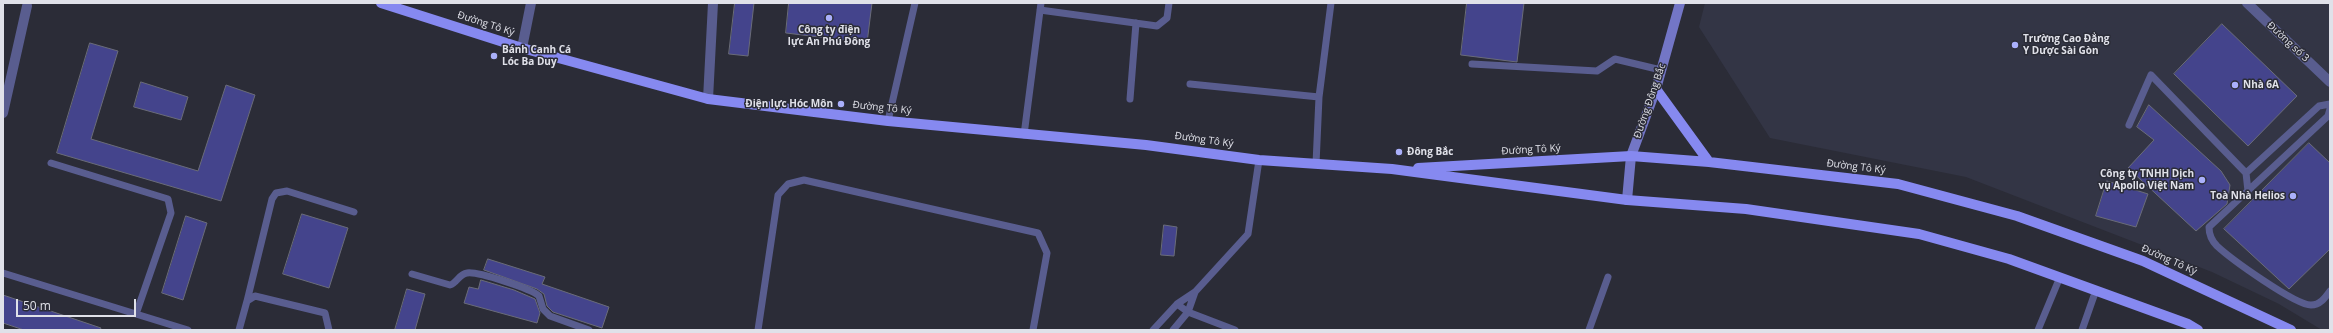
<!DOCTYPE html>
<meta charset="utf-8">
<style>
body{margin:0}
#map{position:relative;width:2333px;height:333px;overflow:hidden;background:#2b2c37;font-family:"Open Sans",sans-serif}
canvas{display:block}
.frame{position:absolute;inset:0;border:4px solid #e0e1e9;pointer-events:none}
.scale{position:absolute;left:16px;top:299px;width:120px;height:18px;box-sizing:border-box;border:2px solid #e0e1e9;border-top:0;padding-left:5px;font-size:12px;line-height:14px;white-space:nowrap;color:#e0e1e9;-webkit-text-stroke:3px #2b2c37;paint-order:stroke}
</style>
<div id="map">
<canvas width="2333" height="333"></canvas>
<div class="frame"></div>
<div class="scale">50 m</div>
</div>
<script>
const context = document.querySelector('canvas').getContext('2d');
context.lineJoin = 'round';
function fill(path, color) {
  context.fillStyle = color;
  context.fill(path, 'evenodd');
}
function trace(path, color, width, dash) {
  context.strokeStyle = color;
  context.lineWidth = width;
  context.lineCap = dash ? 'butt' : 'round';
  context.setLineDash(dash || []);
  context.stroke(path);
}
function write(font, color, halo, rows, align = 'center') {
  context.font = font + ' "Open Sans",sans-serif';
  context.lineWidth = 3;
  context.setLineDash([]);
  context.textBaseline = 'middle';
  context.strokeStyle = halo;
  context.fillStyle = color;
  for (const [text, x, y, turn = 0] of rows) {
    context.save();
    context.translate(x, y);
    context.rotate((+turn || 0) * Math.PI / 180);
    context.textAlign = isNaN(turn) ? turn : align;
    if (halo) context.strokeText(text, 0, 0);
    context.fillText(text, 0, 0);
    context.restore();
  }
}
fill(new Path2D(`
 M1705,3H2330V330H2322L2279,304L2212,272L1966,177L1770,138L1699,27Z`), '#333545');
const building = new Path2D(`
 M735,3H754L748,56L729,54Z
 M789,3H872L867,43L786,33Z
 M1467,3H1524L1517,62L1461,55Z
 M2222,24L2297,96L2248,146L2174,74Z
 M90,43L118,51L91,139L198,171L226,85L255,95L221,201L57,153Z
 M141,82L188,97L181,120L134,107Z
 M2149,105L2221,171L2230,185L2227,204L2196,231L2128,168L2154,140L2137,127Z
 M2309,143L2330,163V249L2289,289L2224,229Z
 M2107,181L2148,194L2136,227L2096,216Z
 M302,214L348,228L329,288L283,274Z
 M186,216L207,223L183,300L162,293Z
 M1164,225L1177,227L1174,256L1161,255Z
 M488,259L545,277L542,284L609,307L602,328L553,312L547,306L544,294L537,289L484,270Z
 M481,280L514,290L535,299L540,313L537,323L464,303L469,287L478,289Z
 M407,289L425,294L415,330H395Z
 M3,295L101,328L100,330H24L3,323Z`);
fill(building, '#44448c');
trace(building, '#6a6c79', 1);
trace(new Path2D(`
 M1040,10L1157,26L1167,18L1169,3
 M1472,64L1597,71L1615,59L1661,70
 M1190,84L1319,97L1316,164
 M1319,97L1331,3
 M1130,99L1136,23
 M2330,109L2328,116L2209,227C2209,235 2212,241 2217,246C2231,259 2295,305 2311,305C2320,305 2325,298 2330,291
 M888,121L915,3
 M2129,125L2151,75L2246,173
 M1024,135L1041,3
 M51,163L168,199L171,213L136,314
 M2248,191L2246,173L2319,106L2330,104
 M3,273L188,330
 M412,274L450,285C457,283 459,274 467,273C477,271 532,289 539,296L543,309L550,316L589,330
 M247,301L272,199L276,193L287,191L354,212
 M1177,304L1188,312L1235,330
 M239,330L247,301L255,296L325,313L329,330
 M758,330L778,195L788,184L804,180L1038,233L1047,253L1033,330
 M1153,330L1177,304L1195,292L1248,234L1259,160
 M1173,330L1188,312L1195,292
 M1589,330L1608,277
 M2038,330L2060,277
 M2082,330L2096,290`), '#595d8f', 7);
trace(new Path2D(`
 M2247,3L2330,82
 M522,48L531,3
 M708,99L713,3
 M3,113L27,6`), '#595d8f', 10);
trace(new Path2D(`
 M1627,200L1631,156L1656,89L1680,3`), '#7376c6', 10);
trace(new Path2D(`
 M381,3L522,48L708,99L888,121L1146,145L1259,160L1392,169L1627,200L1746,209L1919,234L2009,259L2188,324L2198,330
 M1656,89L1709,162
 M1418,168L1631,156L1709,162L1898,184L2017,216L2143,261L2291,330`), '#8689f0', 10);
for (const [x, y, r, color] of [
 [829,18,4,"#aab0fb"],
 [2015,45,4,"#aab0fb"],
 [494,56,4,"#aab0fb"],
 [2235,85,4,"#aab0fb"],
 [841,104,4,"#aab0fb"],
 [1399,152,4,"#aab0fb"],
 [2202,180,4,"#aab0fb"],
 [2293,196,4,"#aab0fb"]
]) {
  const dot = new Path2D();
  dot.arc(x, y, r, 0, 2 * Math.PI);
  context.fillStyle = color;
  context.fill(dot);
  trace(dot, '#2b2c37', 1.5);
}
write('10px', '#e0e1e9', '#2b2c37', [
 ["Đường Tô Ký",486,24,18],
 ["Đường số 3",2288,42,43],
 ["Đường Đông Bắc",1650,101,-71],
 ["Đường Tô Ký",882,108,6],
 ["Đường Tô Ký",1204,140,8],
 ["Đường Tô Ký",1531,150,-3],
 ["Đường Tô Ký",1856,167,7],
 ["Đường Tô Ký",2169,260,24]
]);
write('bold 10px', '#e0e1e9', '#2b2c37', [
 ["Công ty điện",829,30,"center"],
 ["lực An Phú Đông",829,42,"center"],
 ["Trường Cao Đẳng",2023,39],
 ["Y Dược Sài Gòn",2023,51],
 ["Bánh Canh Cá",502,50],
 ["Lóc Ba Duy",502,62],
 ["Nhà 6A",2243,85],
 ["Điện lực Hóc Môn",833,104,"right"],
 ["Đông Bắc",1407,152],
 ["Công ty TNHH Dịch",2194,174,"right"],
 ["vụ Apollo Việt Nam",2194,186,"right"],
 ["Toà Nhà Helios",2285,196,"right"]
], 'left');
</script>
